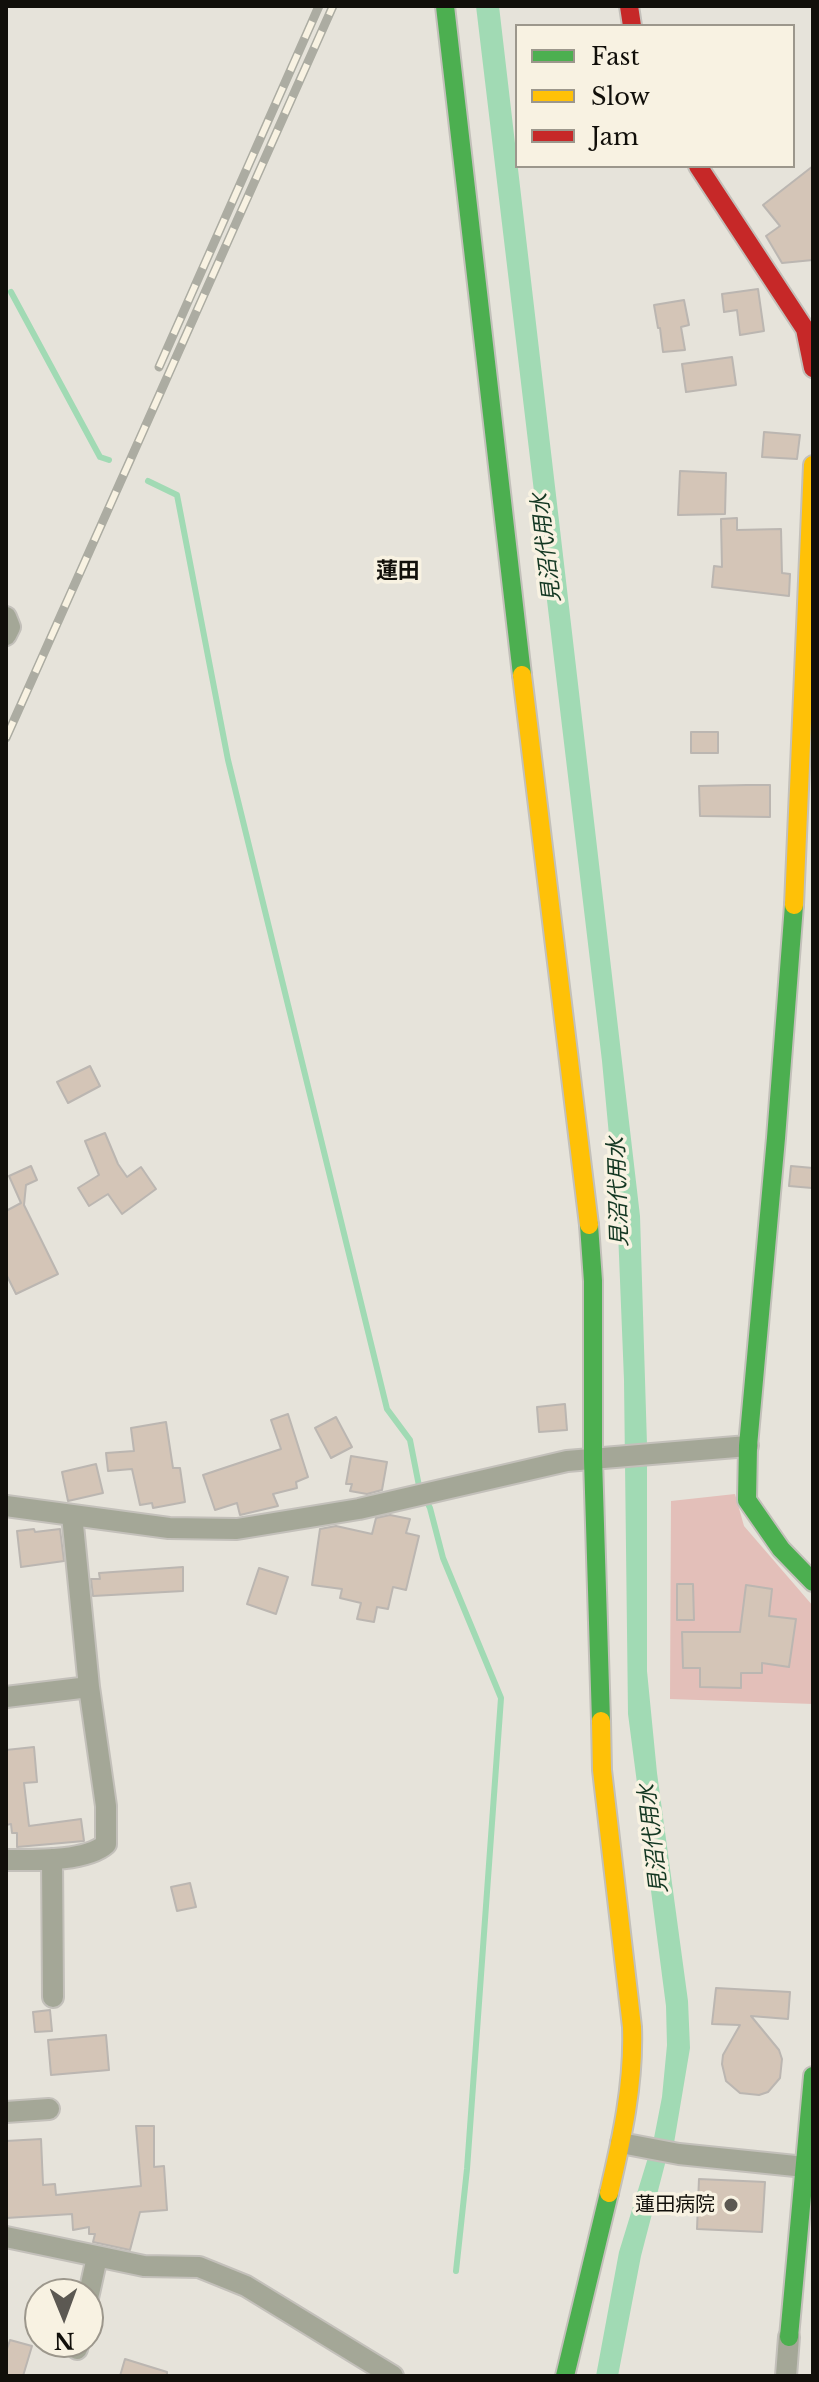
<!DOCTYPE html>
<meta charset="utf-8">
<style>
body{margin:0}
#map{position:relative;width:819px;height:2382px;overflow:hidden;background:#e6e3da;font-family:"Libre Baskerville",serif}
canvas{display:block}
.frame{position:absolute;inset:0;border:8px solid #110f0a;pointer-events:none}
.legend{position:absolute;left:515px;top:24px;width:280px;height:144px;box-sizing:border-box;background:#f8f2e2;border:2px solid #9c978c;margin:0;padding:10px 14px;list-style:none;font-size:24px;color:#110f0a}
.legend li{display:flex;align-items:center;gap:16px;height:40px}
.legend b{width:40px;border:2px solid #9c978c}
.north{position:absolute;left:24px;top:2278px;width:80px;height:80px;box-sizing:border-box;background:#f8f2e2;border:2px solid #9c978c;border-radius:50%;rotate:179deg;font-size:22px;font-weight:700;line-height:32px;text-align:center;color:#110f0a}
.north::after{content:'';display:block;margin:auto;width:28px;height:36px;background:#5c5953;clip-path:polygon(50% 0,100% 100%,50% 72%,0 100%)}
</style>
<div id="map">
<canvas width="819" height="2382"></canvas>
<div class="frame"></div>
<ul class="legend">
<li><b style="height:10px;background:#4caf50"></b>Fast</li>
<li><b style="height:10px;background:#ffc107"></b>Slow</li>
<li><b style="height:10px;background:#c62828"></b>Jam</li>
</ul>
<div class="north">N</div>
</div>
<script>
const context = document.querySelector('canvas').getContext('2d');
context.lineJoin = 'round';
function fill(path, color) {
  context.fillStyle = color;
  context.fill(path, 'evenodd');
}
function trace(path, color, width, dash) {
  context.strokeStyle = color;
  context.lineWidth = width;
  context.lineCap = dash ? 'butt' : 'round';
  context.setLineDash(dash || []);
  context.stroke(path);
}
function write(font, color, halo, rows, align = 'center') {
  context.font = font + ' "Libre Baskerville","Noto Sans JP",serif';
  context.lineWidth = 7;
  context.setLineDash([]);
  context.textBaseline = 'middle';
  context.strokeStyle = halo;
  context.fillStyle = color;
  for (const [text, x, y, turn = 0] of rows) {
    context.save();
    context.translate(x, y);
    context.rotate((+turn || 0) * Math.PI / 180);
    context.textAlign = isNaN(turn) ? turn : align;
    if (halo) context.strokeText(text, 0, 0);
    context.fillText(text, 0, 0);
    context.restore();
  }
}
fill(new Path2D(`
 M735,1494L744,1526L813,1606V1704L670,1699L671,1501Z`), '#e3bfb9');
fill(new Path2D(`
 M476,6H499L640,1216L647,1445V1671L657,1773L688,2001L690,2048L674,2143L666,2160L641,2256L618,2376H596L619,2252L654,2138L662,2097L667,2045L666,2006L628,1714L624,1380L618,1231L602,1061Z`), '#a1dab4');
trace(new Path2D(`
 M11,292L100,457L109,460
 M148,481L177,495L228,760L387,1409L410,1440L419,1486L430,1508L443,1558L501,1698L467,2169L456,2271`), '#a1dab4', 6);
const building = new Path2D(`
 M813,166V260L782,263L766,236L780,226L763,205Z
 M758,289L764,331L740,335L737,310L724,312L722,294Z
 M684,300L689,325L681,327L685,350L663,352L660,328H658L654,305Z
 M732,357L736,385L686,392L682,364Z
 M764,432L800,435L797,459L762,457Z
 M680,471L726,473L725,514L678,515Z
 M737,518V530L781,529L782,573L790,574L789,596L712,587L714,566L722,567L721,519Z
 M691,732H718V753H691Z
 M747,785H770V817L700,816L699,786Z
 M90,1066L100,1086L68,1103L57,1082Z
 M105,1133L118,1164L127,1177L141,1167L156,1189L122,1214L108,1194L89,1206L78,1188L99,1175L85,1141Z
 M31,1166L37,1180L26,1185L24,1205L58,1274L16,1294L6,1274V1211L21,1203L9,1176Z
 M791,1166L813,1168L812,1188L789,1186Z
 M565,1404L567,1430L539,1432L537,1407Z
 M288,1414L308,1477L296,1482L297,1488L273,1494L278,1506L240,1515L237,1503L215,1510L203,1475L281,1449L271,1420Z
 M336,1417L352,1447L331,1458L315,1428Z
 M166,1422L173,1468H180L185,1502L153,1508L152,1503L140,1505L132,1469L108,1471L106,1453L134,1451L131,1428Z
 M351,1456L387,1462L382,1490L367,1494L350,1491L352,1484H346Z
 M96,1464L103,1493L68,1501L62,1472Z
 M390,1515L410,1519L406,1533L419,1536L406,1590L393,1587L388,1609L377,1607L374,1622L357,1619L361,1603L340,1598L342,1589L312,1585L320,1529L336,1526L372,1534L376,1518Z
 M34,1529L35,1532L60,1529L64,1561L21,1567L17,1531Z
 M183,1567V1591L93,1596L91,1579H100L99,1573Z
 M259,1568L288,1577L276,1614L247,1604Z
 M677,1584H693L694,1620H677Z
 M746,1585L772,1589L769,1616L796,1619L789,1667L762,1663V1673H741V1688L700,1687V1668H683L682,1632H740Z
 M34,1747L37,1782L24,1783L29,1826L81,1819L84,1841L17,1847V1833H12L11,1824L6,1825V1750Z
 M190,1883L196,1907L177,1911L171,1887Z
 M716,1988L790,1992L788,2019L751,2016L779,2050L782,2059L780,2078L768,2092L759,2095L740,2093L726,2081L722,2064L723,2055L740,2025L712,2024Z
 M50,2010L52,2031L35,2032L33,2012Z
 M106,2035L109,2070L51,2075L48,2040Z
 M136,2126H154V2167L164,2166L167,2210L140,2212L130,2250L93,2242L95,2234H89V2227L73,2230L72,2214L6,2218V2141L41,2139L43,2185L55,2184L56,2195L141,2186Z
 M699,2179L765,2182L762,2232L697,2229Z
 M10,2340L32,2346L23,2376H6V2352Z
 M125,2359L167,2372V2376H120Z`);
fill(building, '#d4c5b7');
trace(building, '#bbb6b1', 2);
const street = new Path2D(`
 M6,617L10,627L6,635
 M6,1506L169,1528L237,1529L359,1509L567,1461L748,1446
 M6,1697L89,1687
 M52,1859L53,1997
 M6,1860C33,1860 86,1862 106,1844V1806L89,1687L72,1515
 M6,2112L49,2109
 M621,2143L679,2154L805,2167
 M6,2237L144,2266L199,2267L246,2286L393,2376
 M88,2298L97,2257
 M77,2349L79,2342
 M786,2376L789,2337`);
const fast = new Path2D(`
 M445,6L522,675
 M794,905L776,1138L748,1446L747,1500L781,1549L813,1582
 M589,1225L593,1281V1459L601,1721
 M789,2337L813,2076
 M565,2376L609,2193`);
const slow = new Path2D(`
 M522,675L589,1225
 M794,905L813,465
 M601,1721L602,1770L632,2027C634,2084 622,2138 609,2193`);
const jam = new Path2D(`
 M629,6L632,26
 M698,166L805,329L813,368`);
trace(street, '#c3c0ba', 24);
trace(fast, '#c3c0ba', 22);
trace(slow, '#c3c0ba', 22);
trace(jam, '#c3c0ba', 22);
trace(street, '#a4a797', 20);
trace(fast, '#4caf50', 18);
trace(slow, '#ffc107', 18);
trace(jam, '#c62828', 18);
const rail = new Path2D(`
 M159,367L319,6
 M6,738L333,6`);
trace(rail, '#acaca2', 9);
trace(rail, '#f8f2e2', 6, [18]);
for (const [x, y, r, color] of [
 [731,2205,8,"#5c5953"]
]) {
  const dot = new Path2D();
  dot.arc(x, y, r, 0, 2 * Math.PI);
  context.fillStyle = color;
  context.fill(dot);
  trace(dot, '#f8f2e2', 3);
}
write('20px', '#110f0a', '#f8f2e2', [
 ["蓮田病院",715,2205]
], 'right');
write('italic 22px', '#133722', '#f8f2e2', [
 ["見沼代用水",547,548,-97],
 ["見沼代用水",619,1192,-92],
 ["見沼代用水",654,1839,-97]
]);
write('bold 22px', '#110f0a', '#f8f2e2', [
 ["蓮田",398,572]
]);
</script>
